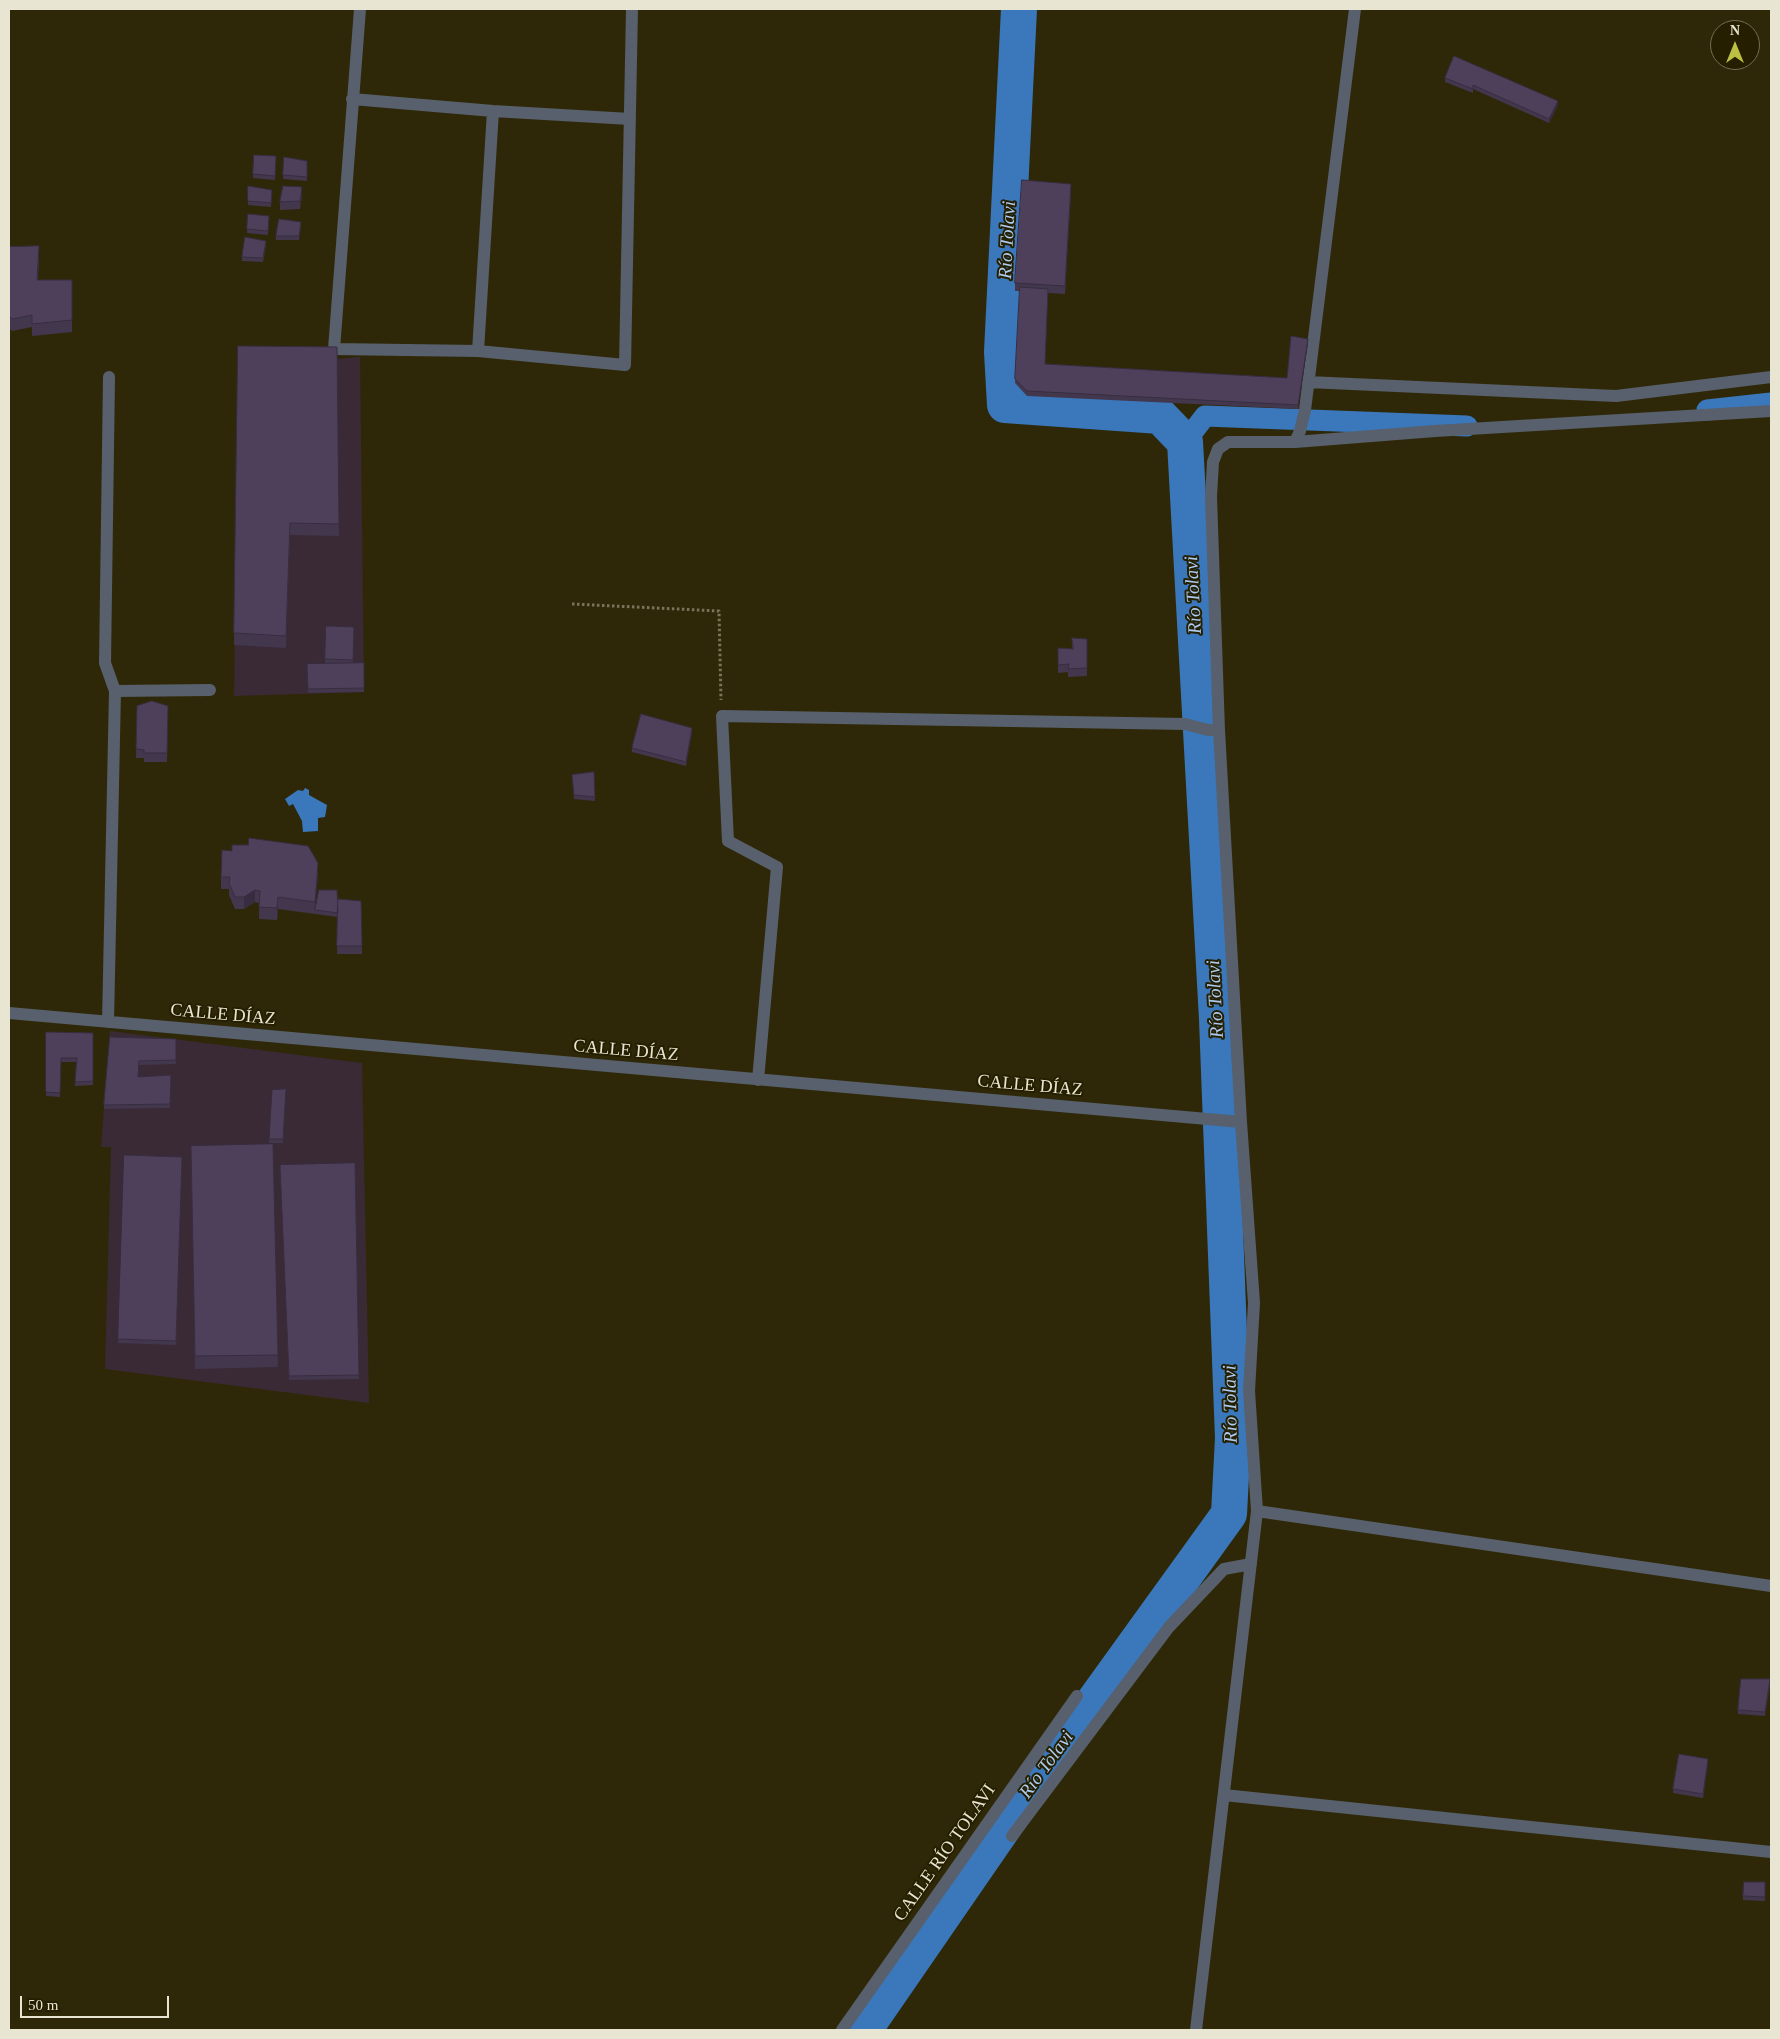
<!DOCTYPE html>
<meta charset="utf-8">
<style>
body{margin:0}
#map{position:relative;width:1780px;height:2039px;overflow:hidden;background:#2f2808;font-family:"Times New Roman",serif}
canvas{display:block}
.frame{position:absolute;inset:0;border:10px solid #e9e5d3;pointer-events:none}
.north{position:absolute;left:1710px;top:20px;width:50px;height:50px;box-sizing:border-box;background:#251f00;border:1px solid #736e54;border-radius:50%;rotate:0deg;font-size:14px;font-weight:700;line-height:20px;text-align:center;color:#e9e5d3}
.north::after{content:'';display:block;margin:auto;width:18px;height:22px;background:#bdbf43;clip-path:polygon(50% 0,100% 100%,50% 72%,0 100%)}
.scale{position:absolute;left:20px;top:1996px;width:149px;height:22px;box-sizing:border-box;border:2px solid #e9e5d3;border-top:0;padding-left:6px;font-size:15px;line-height:18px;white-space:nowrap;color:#e9e5d3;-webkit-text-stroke:4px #251f00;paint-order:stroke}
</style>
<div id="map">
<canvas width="1780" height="2039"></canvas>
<div class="frame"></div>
<div class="north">N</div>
<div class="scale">50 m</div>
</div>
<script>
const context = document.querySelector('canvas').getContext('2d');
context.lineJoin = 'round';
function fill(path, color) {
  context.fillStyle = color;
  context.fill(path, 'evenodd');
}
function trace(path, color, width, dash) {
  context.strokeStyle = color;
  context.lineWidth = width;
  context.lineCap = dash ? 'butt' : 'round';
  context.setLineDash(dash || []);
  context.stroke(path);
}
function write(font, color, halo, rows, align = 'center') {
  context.font = font + ' "Times New Roman",serif';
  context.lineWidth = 4;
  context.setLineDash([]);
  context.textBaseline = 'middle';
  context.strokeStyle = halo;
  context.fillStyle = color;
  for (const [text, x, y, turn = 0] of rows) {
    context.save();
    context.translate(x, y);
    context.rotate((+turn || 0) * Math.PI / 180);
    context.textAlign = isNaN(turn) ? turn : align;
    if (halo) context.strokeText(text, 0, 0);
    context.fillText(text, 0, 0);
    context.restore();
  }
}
fill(new Path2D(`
 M360,357L364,692L234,696L239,413L337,359Z
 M110,1031L362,1063L369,1403L105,1369L111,1147H101Z`), '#3a2a35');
fill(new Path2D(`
 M305,788L309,790V795L327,805L325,817L318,818V831L303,832L302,821L293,804L289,806L285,799L298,790L303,791Z`), '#3a78bb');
trace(new Path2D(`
 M1707,410L1771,403
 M1185,442L1205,416L1467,426`), '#3a78bb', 21);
trace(new Path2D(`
 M864,2030L1017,1808L1229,1514L1233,1438L1217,1019L1185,442L1160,416L1005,405L1002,352L1019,9`), '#3a78bb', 36);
trace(new Path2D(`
 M572,604L719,611L721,700`), '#7a745a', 3, [2.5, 2.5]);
trace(new Path2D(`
 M360,9L334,349L478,351L625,365L632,9
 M352,99L493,111L630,119
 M478,351L493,111
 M1308,382L1616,396L1771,377
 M1295,442L1435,431L1771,411
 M115,691L210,690
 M9,1013L1241,1122
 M108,1022L115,691L105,663L109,377
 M758,1080L777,867L728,841L722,716L1185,724L1208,730H1219
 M1257,1511L1771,1586
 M1224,1795L1771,1852
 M1012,1836L1169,1627L1224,1569L1251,1564
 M842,2030L1077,1696
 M1196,2030L1257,1511L1249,1391L1254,1303L1241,1122L1219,730L1211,497L1213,462L1218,449L1228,442H1295L1300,431L1305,410L1355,9`), '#57606c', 12);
fill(new Path2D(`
 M1445,78L1558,105L1549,123L1473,89V93L1445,82Z
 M276,156L275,180L253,178V174Z
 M284,157L307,161V181L283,179Z
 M248,186L272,194L271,207L248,205Z
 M1071,192L1065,294L1048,293L1045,364L1287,378L1308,343L1298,409L1027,396L1015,383L1020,291H1015V283Z
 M302,195L300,209L280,210V202Z
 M248,214L269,216L268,235L247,233Z
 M301,226L299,240H276V236Z
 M266,245L263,262L242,261V257Z
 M9,247L39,258L38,280H72V332L32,336V327L12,331L9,328Z
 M238,346L337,347L339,536L290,535L286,648L234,645Z
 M326,626L354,627L353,663H364V692L308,693L307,664H325Z
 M1072,638L1087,639V676L1068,677V672L1058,673V648L1072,649Z
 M137,706H168L167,762H144V758H136Z
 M692,732L686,766L632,752V748Z
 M594,772L595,801L574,799L572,775Z
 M318,875L315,907L338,912L361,901L362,954H337L338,917L278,909L277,920L259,919V903L255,902L244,909H235L229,895V889H221V877Z
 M46,1032L93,1033V1085L75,1086L76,1062H61L60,1097L46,1096Z
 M110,1037L176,1039V1064L139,1065L138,1077L171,1075L170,1108L104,1109Z
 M286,1089L283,1143H269V1139Z
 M273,1144L278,1367L195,1369L191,1146Z
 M124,1155L182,1157L176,1345L118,1343Z
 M355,1163L359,1379L289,1380L280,1165Z
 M1770,1684L1765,1716L1738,1714V1710Z
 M1708,1763L1703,1798L1673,1793V1789Z
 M1765,1882V1901L1743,1900V1896Z`), '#43374e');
fill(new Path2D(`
 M1558,101V105L1549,123V119Z
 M1071,184V192L1065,294V286Z
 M302,187V195L300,209V201Z
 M1308,339V343L1298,409V405Z
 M692,728V732L686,766V762Z
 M318,863V875L315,910V902Z
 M255,890V902L244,909V897Z
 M278,897V909L277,920V908Z
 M1708,1759V1763L1703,1798V1794Z`), '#372d40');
const building = new Path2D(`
 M1454,56L1558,101L1549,119L1473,85V89L1445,78Z
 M254,155L276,156L275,176L253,174Z
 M284,157L307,161V177L283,175Z
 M1022,180L1071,184L1065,286L1015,283Z
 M248,186L272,190L271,203L248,201Z
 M283,186L302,187L300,201L280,202Z
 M248,214L269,216L268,231L247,229Z
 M279,219L301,222L299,236H276Z
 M245,237L266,241L263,258L242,257Z
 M39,246L37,280H72V320L32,324V315L12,319L9,316V247Z
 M1020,287L1048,289L1045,364L1287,378L1291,336L1308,339L1298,405L1027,391L1015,379Z
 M238,346L337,347L339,524L290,523L286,636L234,633Z
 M326,626L354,627L353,660L325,659Z
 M1072,638L1087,639V668L1068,669L1069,664L1058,665V648L1073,649Z
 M364,663V688L308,689L307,664Z
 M152,701L168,706L167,753H144V750L136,749L137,706Z
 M641,714L692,728L686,762L632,748Z
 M594,772L595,797L574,795L572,775Z
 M249,838L308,846L318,863L315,902L278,897L277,908L259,907L260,891L255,890L244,897H235L229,883L230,877H221L222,850L232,851V845H248Z
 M319,890H337L338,913L315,910Z
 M338,899L361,901L362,946H337Z
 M46,1032L93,1033V1081L75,1082L77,1058H61L60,1093L46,1092Z
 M110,1037L176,1039V1060L139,1061L138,1077L171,1075L170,1104L104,1105Z
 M286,1089L283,1139H269L272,1090Z
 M273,1144L278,1355L195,1356L191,1146Z
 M124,1155L182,1157L176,1341L118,1339Z
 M355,1163L359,1375L289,1376L280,1165Z
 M1741,1679H1770L1765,1712L1738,1710Z
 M1679,1754L1708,1759L1703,1794L1673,1789Z
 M1744,1882H1765V1897L1743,1896Z`);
fill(building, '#4e405b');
trace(building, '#372d40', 1);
write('18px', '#e9e5d3', '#251f00', [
 ["CALLE DÍAZ",223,1015,5],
 ["CALLE DÍAZ",626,1051,5],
 ["CALLE DÍAZ",1030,1086,5],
 ["CALLE RÍO TOLAVI",945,1853,-55]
]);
write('italic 19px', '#accbf0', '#251f00', [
 ["Río Tolavi",1008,240,-87],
 ["Río Tolavi",1194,595,-93],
 ["Río Tolavi",1216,999,-93],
 ["Río Tolavi",1231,1404,-91],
 ["Río Tolavi",1047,1765,-54]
]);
</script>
